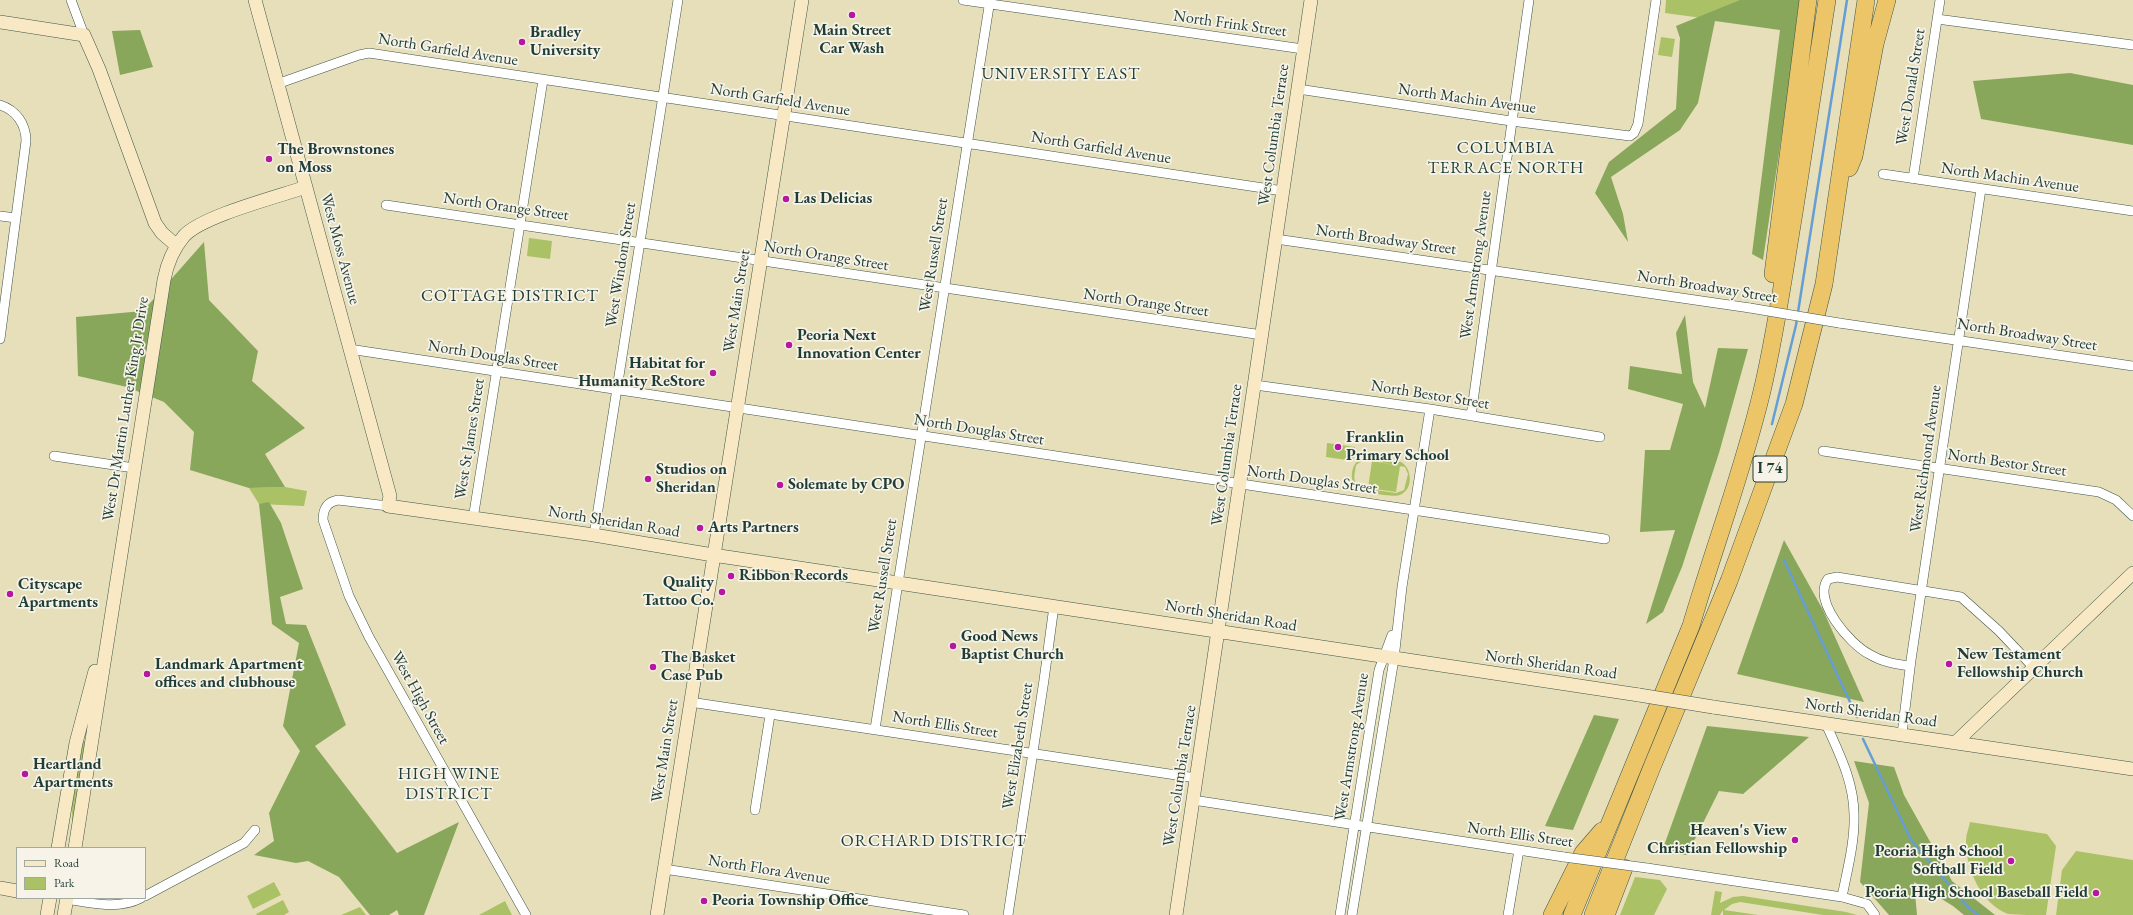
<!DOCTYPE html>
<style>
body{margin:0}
#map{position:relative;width:2133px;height:915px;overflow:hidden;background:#e6dfba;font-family:"EB Garamond",serif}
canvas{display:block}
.legend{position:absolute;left:16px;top:847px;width:130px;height:52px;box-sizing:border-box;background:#f7f3e8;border:1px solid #a1aaa0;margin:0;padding:5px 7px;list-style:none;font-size:12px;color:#1f3d34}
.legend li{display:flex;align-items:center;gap:8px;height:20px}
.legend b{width:20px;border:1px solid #a1aaa0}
</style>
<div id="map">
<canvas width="2133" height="915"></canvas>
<ul class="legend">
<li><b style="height:5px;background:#f8e8c3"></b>Road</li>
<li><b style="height:11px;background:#abc166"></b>Park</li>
</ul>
</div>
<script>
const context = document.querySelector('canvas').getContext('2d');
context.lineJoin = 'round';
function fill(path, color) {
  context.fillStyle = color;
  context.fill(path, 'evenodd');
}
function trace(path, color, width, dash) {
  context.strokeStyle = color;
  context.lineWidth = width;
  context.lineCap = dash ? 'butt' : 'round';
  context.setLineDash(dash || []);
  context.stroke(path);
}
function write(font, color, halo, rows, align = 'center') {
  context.font = font + ' "EB Garamond",serif';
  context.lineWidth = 3.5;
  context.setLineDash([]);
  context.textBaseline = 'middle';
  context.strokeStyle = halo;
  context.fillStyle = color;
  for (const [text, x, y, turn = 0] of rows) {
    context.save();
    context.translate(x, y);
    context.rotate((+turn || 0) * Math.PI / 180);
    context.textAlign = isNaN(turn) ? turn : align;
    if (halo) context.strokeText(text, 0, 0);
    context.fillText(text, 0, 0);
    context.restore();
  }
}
fill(new Path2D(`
 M1666,0H1787L1783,29L1665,13Z
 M1661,37L1675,39L1672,57L1658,55Z
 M529,238L552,241L550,259L527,256Z
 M1327,443L1355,447L1353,461L1326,457Z
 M1365,457L1401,462C1412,468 1414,489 1400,495C1394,498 1364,492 1357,489C1348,480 1351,460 1365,457ZM1365,459L1405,467L1408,474L1404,490L1396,493L1361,488C1351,482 1355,474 1356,465Z
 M1372,461L1400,466L1396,492L1368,488Z
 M285,487L307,491L304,506L259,504L249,488Z
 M83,741L88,742L72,831V805Z
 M1970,822L2047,834L2056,846L2046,915C2035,915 2018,915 2008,914C1981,904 1965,867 1966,840C1966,834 1969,828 1970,822Z
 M2076,851L2133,860V915H2056L2062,870Z
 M1635,877L1660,880L1667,889L1654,915H1620Z
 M274,882L281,895L253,909L247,896Z
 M1715,891L1722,892L1720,903L1733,897L1743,896L1846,912L1857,915H1823L1740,902L1732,904L1724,910L1758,915H1723V910L1720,915H1711Z
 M283,900L289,912L284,915H257L256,914Z
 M505,901L512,915H479Z
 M360,907L366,915H341Z`), '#abc166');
fill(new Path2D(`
 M1740,0H1802L1763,260L1752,254L1780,30L1715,21L1698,103L1680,130L1611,177L1623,214L1628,242L1595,193L1609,162L1676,109L1680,38L1676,26Z
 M140,30L153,67L120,75L112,31Z
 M2070,73L2133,85V145L1981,119L1973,81Z
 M204,242L209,300L258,351L252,381L305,428L265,454L285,487L249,488L190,470L194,432L164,402L127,387L78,376L76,317L143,311Z
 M1685,315L1693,382L1705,408L1718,348L1748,349L1719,453L1682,567L1663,612L1646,624L1675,530L1640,532L1645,450H1670L1683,404L1628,389L1630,366L1682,374L1676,333Z
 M269,502L281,523L303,589L280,597L286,624L306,625L346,725L315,746L397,853L459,822L424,915H399L397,910L389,915H370L339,877L308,861L296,863L254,855L274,841L269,813L300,751L283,726L299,643L272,624L259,504Z
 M1784,540L1823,610L1864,702L1737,674Z
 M1594,715L1619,719L1573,830L1545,826Z
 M1707,726L1809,737L1743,794L1719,791L1687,855L1661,854Z
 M1854,761L1894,767L1904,795L1952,881L1995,915H1964L1953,906L1914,882L1917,915H1889L1860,882L1869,803Z`), '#88a75b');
trace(new Path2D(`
 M1772,424L1796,325L1847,0
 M1784,560L1857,717
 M1863,739L1911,840L1968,907L1978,915`), '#659ed4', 2.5);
const street = new Path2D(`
 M71,0L84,35
 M963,0L1303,49
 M1937,19L2133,45
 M277,84L359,55L369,53L1283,191
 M1298,89L1511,121L1630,136L1634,133L1638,124L1656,0
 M0,105C16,110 26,124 26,141L0,339
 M1883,174L2133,211
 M1913,179L1940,0
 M386,205L1262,335
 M0,216L16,218
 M1276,239L1750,308
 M1839,323L2133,366
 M349,349L1605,539
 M1255,385L1430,409L1600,437
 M1471,416L1529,0
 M1823,451L2099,492L2116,500L2133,516
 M54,456L134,468
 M388,506L338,500C327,502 323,509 323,520L349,596L369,637L526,915
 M473,519L543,80
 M594,535L678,0
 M1910,666C1895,664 1882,662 1869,654C1850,644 1812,601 1828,579L1837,577L1961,597L1999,631L2034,668
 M690,702L1196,778
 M1826,724C1839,753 1854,782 1854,815C1855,842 1847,871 1842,897
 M875,729L990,0
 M1902,734L1911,660L1981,189
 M1193,800L1564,857
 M755,810L770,715
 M1647,868L1842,897L1867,904L1875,915
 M664,869L964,915
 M145,896L244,843L255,830
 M66,899C91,903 118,910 141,898
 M1008,915L1044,680L1054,606
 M1340,915L1379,670L1392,635
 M1352,915L1394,659L1402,587L1430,409
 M1508,915L1519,850`);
const secondary = new Path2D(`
 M255,0L390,496L388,506L594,535L713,555L1639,695
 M0,22L84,35L99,69L155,223L162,233L177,246
 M1713,707L2133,769
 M1955,743L2133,573
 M58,848L76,743L95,671
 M75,848L164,280C167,264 173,249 184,236C202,216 277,197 306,187
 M0,888L17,891
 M47,915L50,898
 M64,915L67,898
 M657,915L802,0
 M1176,915L1311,0`);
const highway = new Path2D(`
 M1849,168L1854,156L1875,44L1887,0
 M1773,274L1808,0
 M1552,915L1583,853L1602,831
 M1572,915L1691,626C1714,547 1743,471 1762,391C1776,332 1784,273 1794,213C1805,142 1816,71 1827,0
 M1593,915L1652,767L1729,581L1794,404L1824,284L1866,0
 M1606,915L1624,868`);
trace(street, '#3d5548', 10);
trace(secondary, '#3d5548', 14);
trace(highway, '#3d5548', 18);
trace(street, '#fff', 9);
trace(secondary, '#f8e8c3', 13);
trace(highway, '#edc569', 17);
const streetBridge = new Path2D(`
 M1750,308L1839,323
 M1564,857L1647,868`);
const secondaryBridge = new Path2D(`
 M1639,695L1713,707`);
trace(streetBridge, '#3d5548', 10, []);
trace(secondaryBridge, '#3d5548', 14, []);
trace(streetBridge, '#fff', 9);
trace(secondaryBridge, '#f8e8c3', 13);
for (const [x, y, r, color] of [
 [852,15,4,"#b5179e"],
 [522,42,4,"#b5179e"],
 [269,159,4,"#b5179e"],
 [786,199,4,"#b5179e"],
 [789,345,4,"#b5179e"],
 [713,373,4,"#b5179e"],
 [1338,447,4,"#b5179e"],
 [648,479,4,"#b5179e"],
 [780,485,4,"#b5179e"],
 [700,528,4,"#b5179e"],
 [731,576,4,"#b5179e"],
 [722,592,4,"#b5179e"],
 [10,594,4,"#b5179e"],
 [953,646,4,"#b5179e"],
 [1949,664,4,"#b5179e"],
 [653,667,4,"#b5179e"],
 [147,674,4,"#b5179e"],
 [25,774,4,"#b5179e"],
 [1795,840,4,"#b5179e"],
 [2011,861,4,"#b5179e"],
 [2096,893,4,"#b5179e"],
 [704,901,4,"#b5179e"]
]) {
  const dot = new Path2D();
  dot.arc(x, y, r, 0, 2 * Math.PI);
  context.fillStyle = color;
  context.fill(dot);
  trace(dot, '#f7f3e8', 1.5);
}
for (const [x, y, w] of [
 [1770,469,34]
]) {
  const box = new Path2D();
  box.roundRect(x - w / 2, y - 13, w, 26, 3);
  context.fillStyle = '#f7f3e8';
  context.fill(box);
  trace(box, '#1f3d34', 1);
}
write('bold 15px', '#1f3d34', null, [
 ["I 74",1770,469]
]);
write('16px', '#1f3d34', '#f7f3e8', [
 ["North Frink Street",1230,24,8],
 ["North Garfield Avenue",448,50,9],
 ["West Donald Street",1911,87,-81],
 ["North Machin Avenue",1467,99,8],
 ["North Garfield Avenue",780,100,9],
 ["West Columbia Terrace",1274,135,-82],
 ["North Garfield Avenue",1101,148,9],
 ["North Machin Avenue",2010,178,8],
 ["North Orange Street",506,207,8],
 ["North Broadway Street",1386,240,8],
 ["West Moss Avenue",340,249,75],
 ["West Russell Street",934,255,-81],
 ["North Orange Street",826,256,9],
 ["West Windom Street",621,265,-81],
 ["West Armstrong Avenue",1476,265,-82],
 ["North Broadway Street",1707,287,9],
 ["West Main Street",737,301,-81],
 ["North Orange Street",1146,303,8],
 ["North Broadway Street",2027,335,9],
 ["North Douglas Street",493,356,9],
 ["North Bestor Street",1430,395,9],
 ["West Dr Martin Luther King Jr Drive",126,409,-81],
 ["North Douglas Street",979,430,9],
 ["West St James Street",470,439,-81],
 ["West Columbia Terrace",1227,455,-82],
 ["West Richmond Avenue",1926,459,-82],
 ["North Bestor Street",2007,463,8],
 ["North Douglas Street",1312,480,8],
 ["North Sheridan Road",614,522,9],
 ["West Russell Street",883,576,-81],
 ["North Sheridan Road",1231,616,9],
 ["North Sheridan Road",1551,665,8],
 ["West High Street",420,698,61],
 ["North Sheridan Road",1871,713,8],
 ["North Ellis Street",945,725,9],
 ["West Elizabeth Street",1018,746,-81],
 ["West Armstrong Avenue",1352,747,-81],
 ["West Main Street",665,751,-81],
 ["West Columbia Terrace",1180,776,-81],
 ["North Ellis Street",1520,835,8],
 ["North Flora Avenue",769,870,9]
]);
write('bold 16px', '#1f3d34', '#f7f3e8', [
 ["Main Street",852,31,"center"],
 ["Car Wash",852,49,"center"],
 ["Bradley",530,33],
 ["University",530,51],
 ["The Brownstones",277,150],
 ["on Moss",277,168],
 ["Las Delicias",794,199],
 ["Peoria Next",797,336],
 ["Innovation Center",797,354],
 ["Habitat for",705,364,"right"],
 ["Humanity ReStore",705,382,"right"],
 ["Franklin",1346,438],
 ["Primary School",1346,456],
 ["Studios on",656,470],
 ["Sheridan",656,488],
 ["Solemate by CPO",788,485],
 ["Arts Partners",708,528],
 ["Ribbon Records",739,576],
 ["Quality",714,583,"right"],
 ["Tattoo Co.",714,601,"right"],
 ["Cityscape",18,585],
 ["Apartments",18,603],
 ["Good News",961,637],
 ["Baptist Church",961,655],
 ["New Testament",1957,655],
 ["Fellowship Church",1957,673],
 ["The Basket",661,658],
 ["Case Pub",661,676],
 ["Landmark Apartment",155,665],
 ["offices and clubhouse",155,683],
 ["Heartland",33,765],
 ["Apartments",33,783],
 ["Heaven's View",1787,831,"right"],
 ["Christian Fellowship",1787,849,"right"],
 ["Peoria High School",2003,852,"right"],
 ["Softball Field",2003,870,"right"],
 ["Peoria High School Baseball Field",2088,893,"right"],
 ["Peoria Township Office",712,901]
], 'left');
context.letterSpacing = '1px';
write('17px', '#1f3d34', '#f7f3e8', [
 ["UNIVERSITY EAST",1061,74],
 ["COLUMBIA",1506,148],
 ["TERRACE NORTH",1506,168],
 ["COTTAGE DISTRICT",510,296],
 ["HIGH WINE",449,774],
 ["DISTRICT",449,794],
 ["ORCHARD DISTRICT",934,841]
]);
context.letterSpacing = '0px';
</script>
